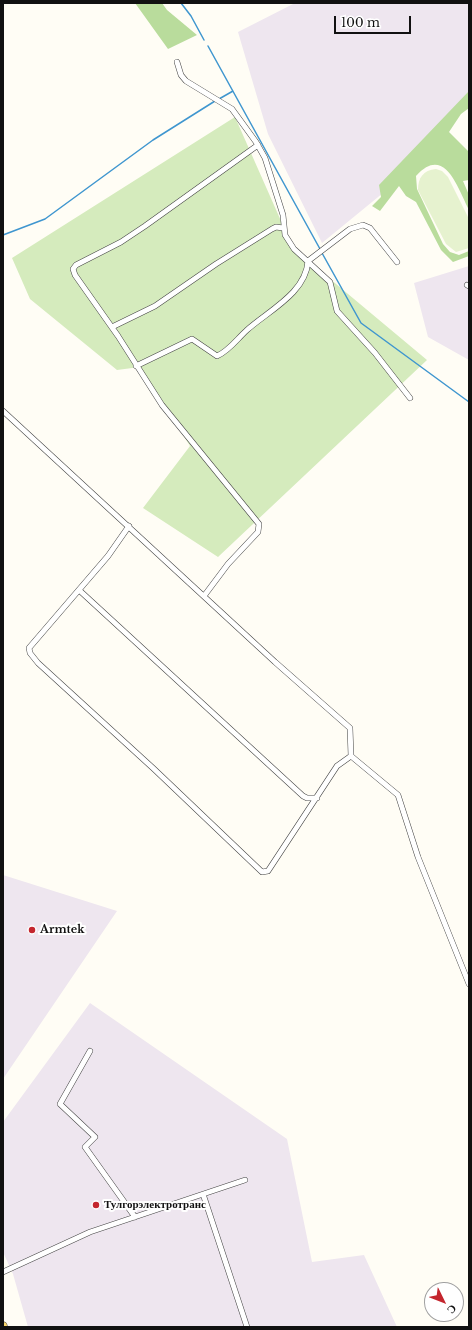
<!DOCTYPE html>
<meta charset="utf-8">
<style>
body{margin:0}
#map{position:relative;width:472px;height:1330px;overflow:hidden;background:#fffdf5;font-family:"Libre Baskerville",serif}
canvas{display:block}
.frame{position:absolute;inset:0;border:4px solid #111;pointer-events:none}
.north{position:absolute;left:424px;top:1282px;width:40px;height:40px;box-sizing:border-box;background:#fff;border:1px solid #a0a0a0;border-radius:50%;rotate:133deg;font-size:11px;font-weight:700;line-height:16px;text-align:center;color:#111}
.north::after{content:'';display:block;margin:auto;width:14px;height:18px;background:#c4262e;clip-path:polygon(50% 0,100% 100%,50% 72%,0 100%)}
.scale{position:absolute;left:334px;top:16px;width:77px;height:18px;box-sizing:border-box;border:2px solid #111;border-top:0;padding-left:5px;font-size:12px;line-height:14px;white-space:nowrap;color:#111;-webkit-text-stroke:3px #fff;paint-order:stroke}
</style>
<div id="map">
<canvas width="472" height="1330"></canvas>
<div class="frame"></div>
<div class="north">С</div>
<div class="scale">100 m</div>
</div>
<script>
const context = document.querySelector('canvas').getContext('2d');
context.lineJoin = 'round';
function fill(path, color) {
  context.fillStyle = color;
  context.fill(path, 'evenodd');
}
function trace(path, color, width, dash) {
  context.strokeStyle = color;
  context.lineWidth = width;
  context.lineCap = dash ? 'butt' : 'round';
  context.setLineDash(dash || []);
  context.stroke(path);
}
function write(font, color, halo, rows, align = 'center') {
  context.font = font + ' "Libre Baskerville",serif';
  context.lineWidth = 4;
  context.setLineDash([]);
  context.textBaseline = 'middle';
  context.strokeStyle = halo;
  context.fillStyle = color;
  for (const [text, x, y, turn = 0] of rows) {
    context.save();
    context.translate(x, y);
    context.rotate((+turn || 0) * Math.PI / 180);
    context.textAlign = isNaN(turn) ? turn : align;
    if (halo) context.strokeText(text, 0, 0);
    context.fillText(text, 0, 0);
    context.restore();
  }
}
fill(new Path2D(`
 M295,3H469V105L383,193L322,243L268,134L238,32Z
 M469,266V360L428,337L414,283Z
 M3,875L117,911L3,1079Z
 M90,1003L287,1139L312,1262L364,1255L397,1327H28L13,1274L3,1252V1122Z`), '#eee6ef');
fill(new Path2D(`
 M235,117L293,248L427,360L218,557L143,508L190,446L140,367L117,370L30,299L12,258Z`), '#d5ebbd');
fill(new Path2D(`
 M135,3H162L167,10L197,35L168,49Z
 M469,91V108L461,114L449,132L469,152V180L463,181L469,195V210C458,189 445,144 416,176L417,189L443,244L450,252L459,255L469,251V256L453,262L441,250L416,202L406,196L399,186L380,211L372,206L381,197L379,185Z`), '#b9dc9c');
fill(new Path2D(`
 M436,169L442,171L448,177L469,219V248L456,252L446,244L418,190C418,178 423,170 436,169Z`), '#e6f2cf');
trace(new Path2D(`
 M181,3L191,16L204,40
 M208,46L320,249
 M219,99L233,91
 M3,235L45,219L153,140L215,101
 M322,253L361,323L469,402`), '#3f96cf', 1.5);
const minor = new Path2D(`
 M177,62L181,75L186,81L232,109L256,142L265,158L283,215L285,235L294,249L330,282L337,311L375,353L410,398
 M308,261L350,229L363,225L370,228L397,262
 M467,285L469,286
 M112,327L155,306L216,264L272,229L276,227L283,228
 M136,366L192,339L217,356C229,351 237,339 247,330C268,311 306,293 308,261
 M3,411L275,662L350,728L351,756L398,795L418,857L469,984
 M129,526L108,556L29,648L30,653L38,663L154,769L262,872L268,871L337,766L351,756
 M79,590L303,796L307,798H317
 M204,596L228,564L258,532L259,524L162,405L118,336L75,275L73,269L76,265L121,242L145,226L258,145
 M90,1051L60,1104L95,1137L85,1147L135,1217
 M203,1194L247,1327
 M3,1272L90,1232L245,1180`);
const primary = new Path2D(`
 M3,1326V1327`);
trace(minor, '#444', 6);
trace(primary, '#222', 9);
trace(minor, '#fff', 5);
trace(primary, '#f9d66b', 8);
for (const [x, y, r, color] of [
 [32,930,4,"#c4262e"],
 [96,1205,4,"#c4262e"]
]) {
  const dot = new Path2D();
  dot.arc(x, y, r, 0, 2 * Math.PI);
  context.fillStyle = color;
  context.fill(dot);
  trace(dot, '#fff', 1.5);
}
write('bold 11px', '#111', '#fff', [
 ["Armtek",40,930],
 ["Тулгорэлектротранс",104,1205]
], 'left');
</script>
